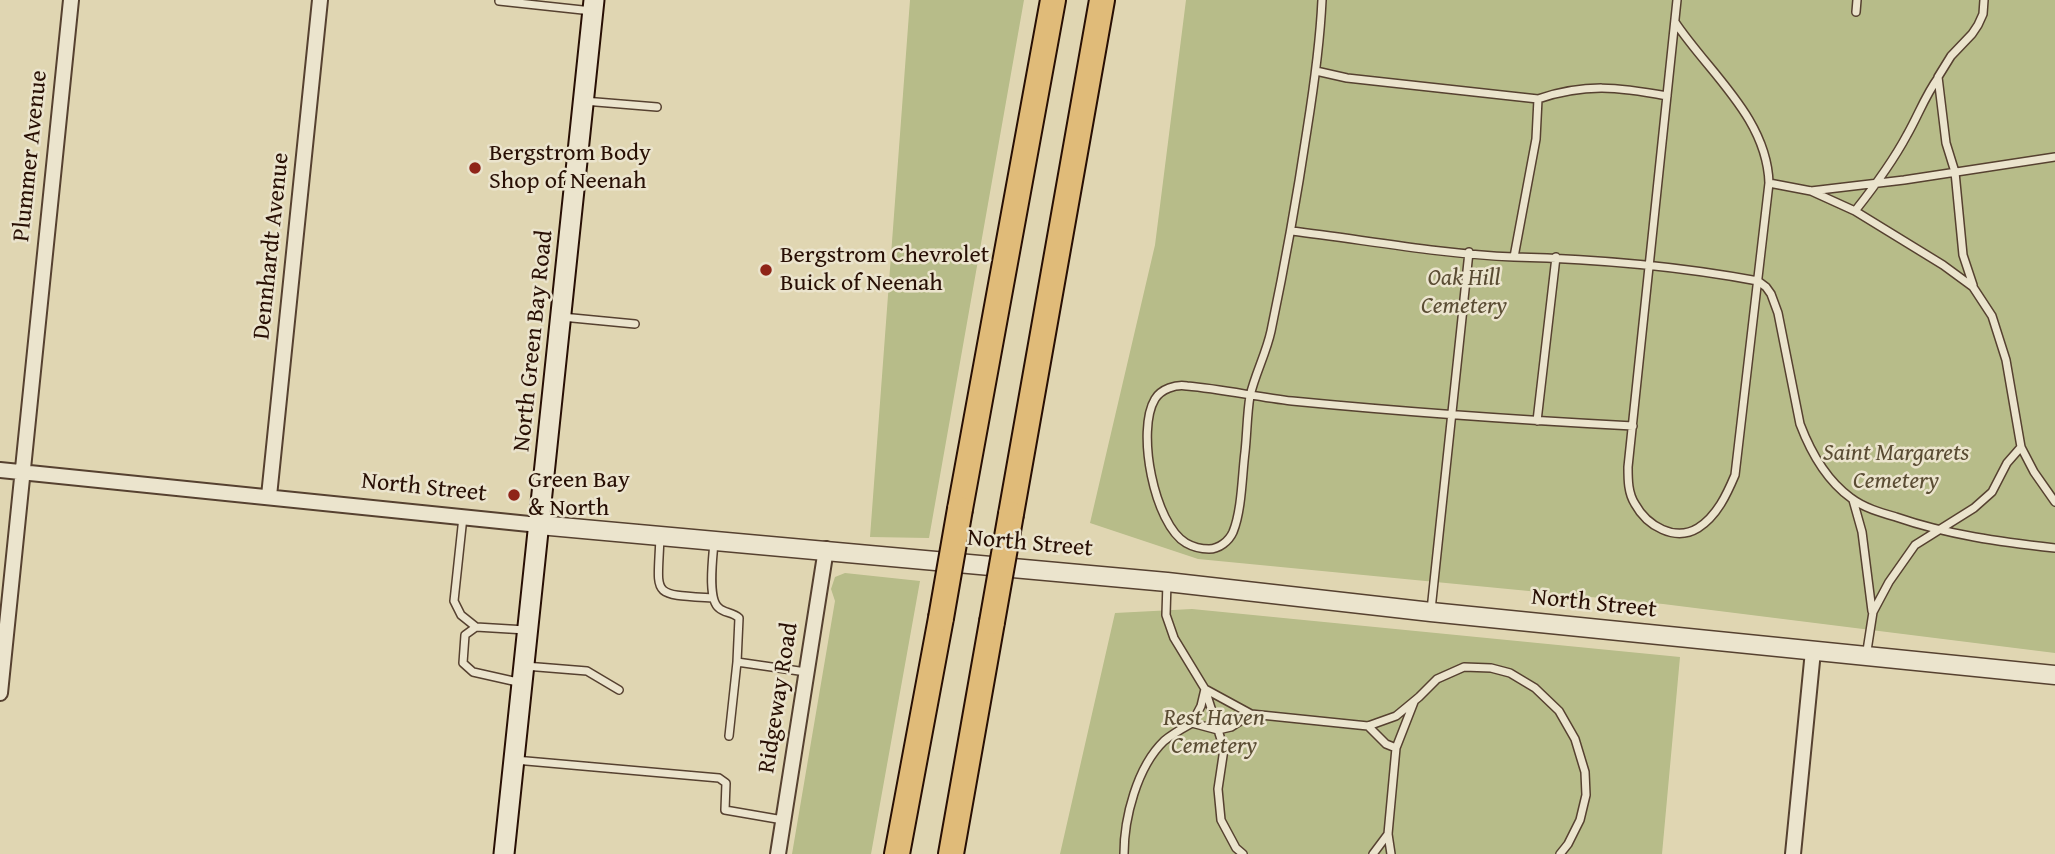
<!DOCTYPE html>
<style>
body{margin:0}
canvas{display:block;background:#e0d6b2}
</style>
<canvas width="2055" height="854"></canvas>
<script>
const context = document.querySelector('canvas').getContext('2d');
context.lineJoin = 'round';
function fill(path, color) {
  context.fillStyle = color;
  context.fill(path, 'evenodd');
}
function trace(path, color, width, dash) {
  context.strokeStyle = color;
  context.lineWidth = width;
  context.lineCap = dash ? 'butt' : 'round';
  context.setLineDash(dash || []);
  context.stroke(path);
}
function write(font, color, halo, rows, align = 'center') {
  context.font = font + ' "Gentium Book Plus",serif';
  context.lineWidth = 5;
  context.setLineDash([]);
  context.textBaseline = 'middle';
  context.strokeStyle = halo;
  context.fillStyle = color;
  for (const [text, x, y, turn = 0] of rows) {
    context.save();
    context.translate(x, y);
    context.rotate((+turn || 0) * Math.PI / 180);
    context.textAlign = isNaN(turn) ? turn : align;
    if (halo) context.strokeText(text, 0, 0);
    context.fillText(text, 0, 0);
    context.restore();
  }
}
fill(new Path2D(`
 M910,0H1024L929,538L870,537Z
 M1186,0H2055V653L1663,604L1198,559L1090,523L1155,245Z
 M845,573L920,581L871,854H792L835,601L831,589L835,577Z
 M1192,609L1680,657L1662,854H1060L1115,613Z`), '#b7bc89');
const service = new Path2D(`
 M1322,0C1320,44 1314,86 1307,130C1297,197 1285,264 1271,331C1266,354 1255,374 1250,396C1247,414 1247,434 1245,452C1242,475 1242,510 1233,532C1229,541 1219,549 1209,549C1201,549 1193,547 1186,543C1154,524 1136,430 1155,399C1161,389 1176,384 1187,386C1222,389 1257,397 1292,401C1405,412 1519,420 1633,426
 M499,1L592,11
 M1856,12L1857,0
 M1675,22C1709,73 1767,118 1769,183L1735,475C1727,494 1717,516 1698,528C1675,542 1647,526 1635,504C1628,493 1628,480 1628,467L1677,0
 M1316,71L1347,78L1538,99C1586,83 1618,87 1667,96
 M584,101L657,107
 M1769,183L1811,191L1904,180L2055,157
 M1811,191L1855,211L1943,265L1973,287L1992,316L2006,360L2021,447L2034,472L2055,502
 M1855,211C1874,187 1892,163 1907,135C1918,116 1925,96 1938,78
 M1292,231C1366,240 1440,254 1514,257C1595,259 1678,266 1758,281L1766,287L1771,294L1778,313L1800,424C1811,453 1826,480 1851,498C1864,508 1882,513 1896,517C1948,535 2001,542 2055,548
 M1514,257L1536,139L1538,99
 M1973,285L1963,255L1955,172L1946,143L1938,77L1951,56L1972,34L1978,25L1983,14L1984,0
 M562,317L635,324
 M1537,421L1556,257
 M1853,500L1862,532L1872,611
 M463,517L454,601L461,615L476,627
 M660,536C658,597 649,594 712,598
 M714,542C713,557 707,599 719,608C724,613 733,612 739,618L737,662L806,672
 M1167,582L1166,615L1174,638L1205,689L1224,749L1218,789L1221,820L1236,848L1243,854
 M1431,610L1469,252
 M1866,657L1873,612L1889,582L1915,545L1974,508L1992,492L2007,463L2021,447
 M525,666L587,671L619,690
 M522,683L473,672L463,663L465,635L476,627L526,630
 M1192,723L1201,706L1205,689L1251,714
 M1368,726L1386,744L1396,748
 M729,736L737,662
 M515,760L719,778L726,783L725,810L783,820
 M1124,854C1124,818 1137,767 1164,741C1172,734 1183,728 1192,723L1218,730L1231,727L1251,714L1368,726L1396,716L1419,697L1437,679L1464,667L1491,668L1510,673L1535,688L1559,711L1575,739L1585,772L1586,795L1580,820L1568,844L1560,854
 M1373,854L1388,834
 M1391,854L1388,834L1396,748L1414,702`);
const minor = new Path2D(`
 M0,470L539,525
 M269,496L320,0
 M0,693L71,0
 M778,854L826,549
 M1793,854L1813,651`);
const tertiary = new Path2D(`
 M539,525L1167,582L1431,612L2055,675`);
const secondary = new Path2D(`
 M504,854L594,0`);
const motorway = new Path2D(`
 M960,509L1053,0
 M1011,514L1102,0
 M897,854L941,618
 M951,854L992,622`);
trace(service, '#564130', 10);
trace(minor, '#564130', 18);
trace(tertiary, '#564130', 21);
trace(secondary, '#280f04', 23);
trace(motorway, '#280f04', 28);
trace(service, '#ebe4cd', 7);
trace(minor, '#ebe4cd', 14);
trace(tertiary, '#ebe4cd', 18);
trace(secondary, '#ebe4cd', 19);
trace(motorway, '#e0bb79', 24);
const motorwayBridge = new Path2D(`
 M941,618L960,509
 M992,622L1011,514`);
trace(motorwayBridge, '#280f04', 28, []);
trace(motorwayBridge, '#e0bb79', 24);
for (const [x, y, r, color] of [
 [475,168,7,"#8f2418"],
 [766,270,7,"#8f2418"],
 [514,495,7,"#8f2418"]
]) {
  const dot = new Path2D();
  dot.arc(x, y, r, 0, 2 * Math.PI);
  context.fillStyle = color;
  context.fill(dot);
  trace(dot, '#ebe4cd', 2.5);
}
write('24px', '#280f04', '#ebe4cd', [
 ["Bergstrom Body",489,154],
 ["Shop of Neenah",489,182],
 ["Bergstrom Chevrolet",780,256],
 ["Buick of Neenah",780,284],
 ["Green Bay",528,481],
 ["& North",528,509]
], 'left');
write('24px', '#280f04', '#ebe4cd', [
 ["Plummer Avenue",31,156,-84],
 ["Dennhardt Avenue",272,246,-84],
 ["North Green Bay Road",534,341,-84],
 ["North Street",424,488,6],
 ["North Street",1030,544,5],
 ["North Street",1594,604,6],
 ["Ridgeway Road",779,698,-81]
]);
write('italic 24px', '#5a4c33', '#ebe4cd', [
 ["Oak Hill",1464,279],
 ["Cemetery",1464,307],
 ["Saint Margarets",1896,454],
 ["Cemetery",1896,482],
 ["Rest Haven",1214,719],
 ["Cemetery",1214,747]
]);
</script>
